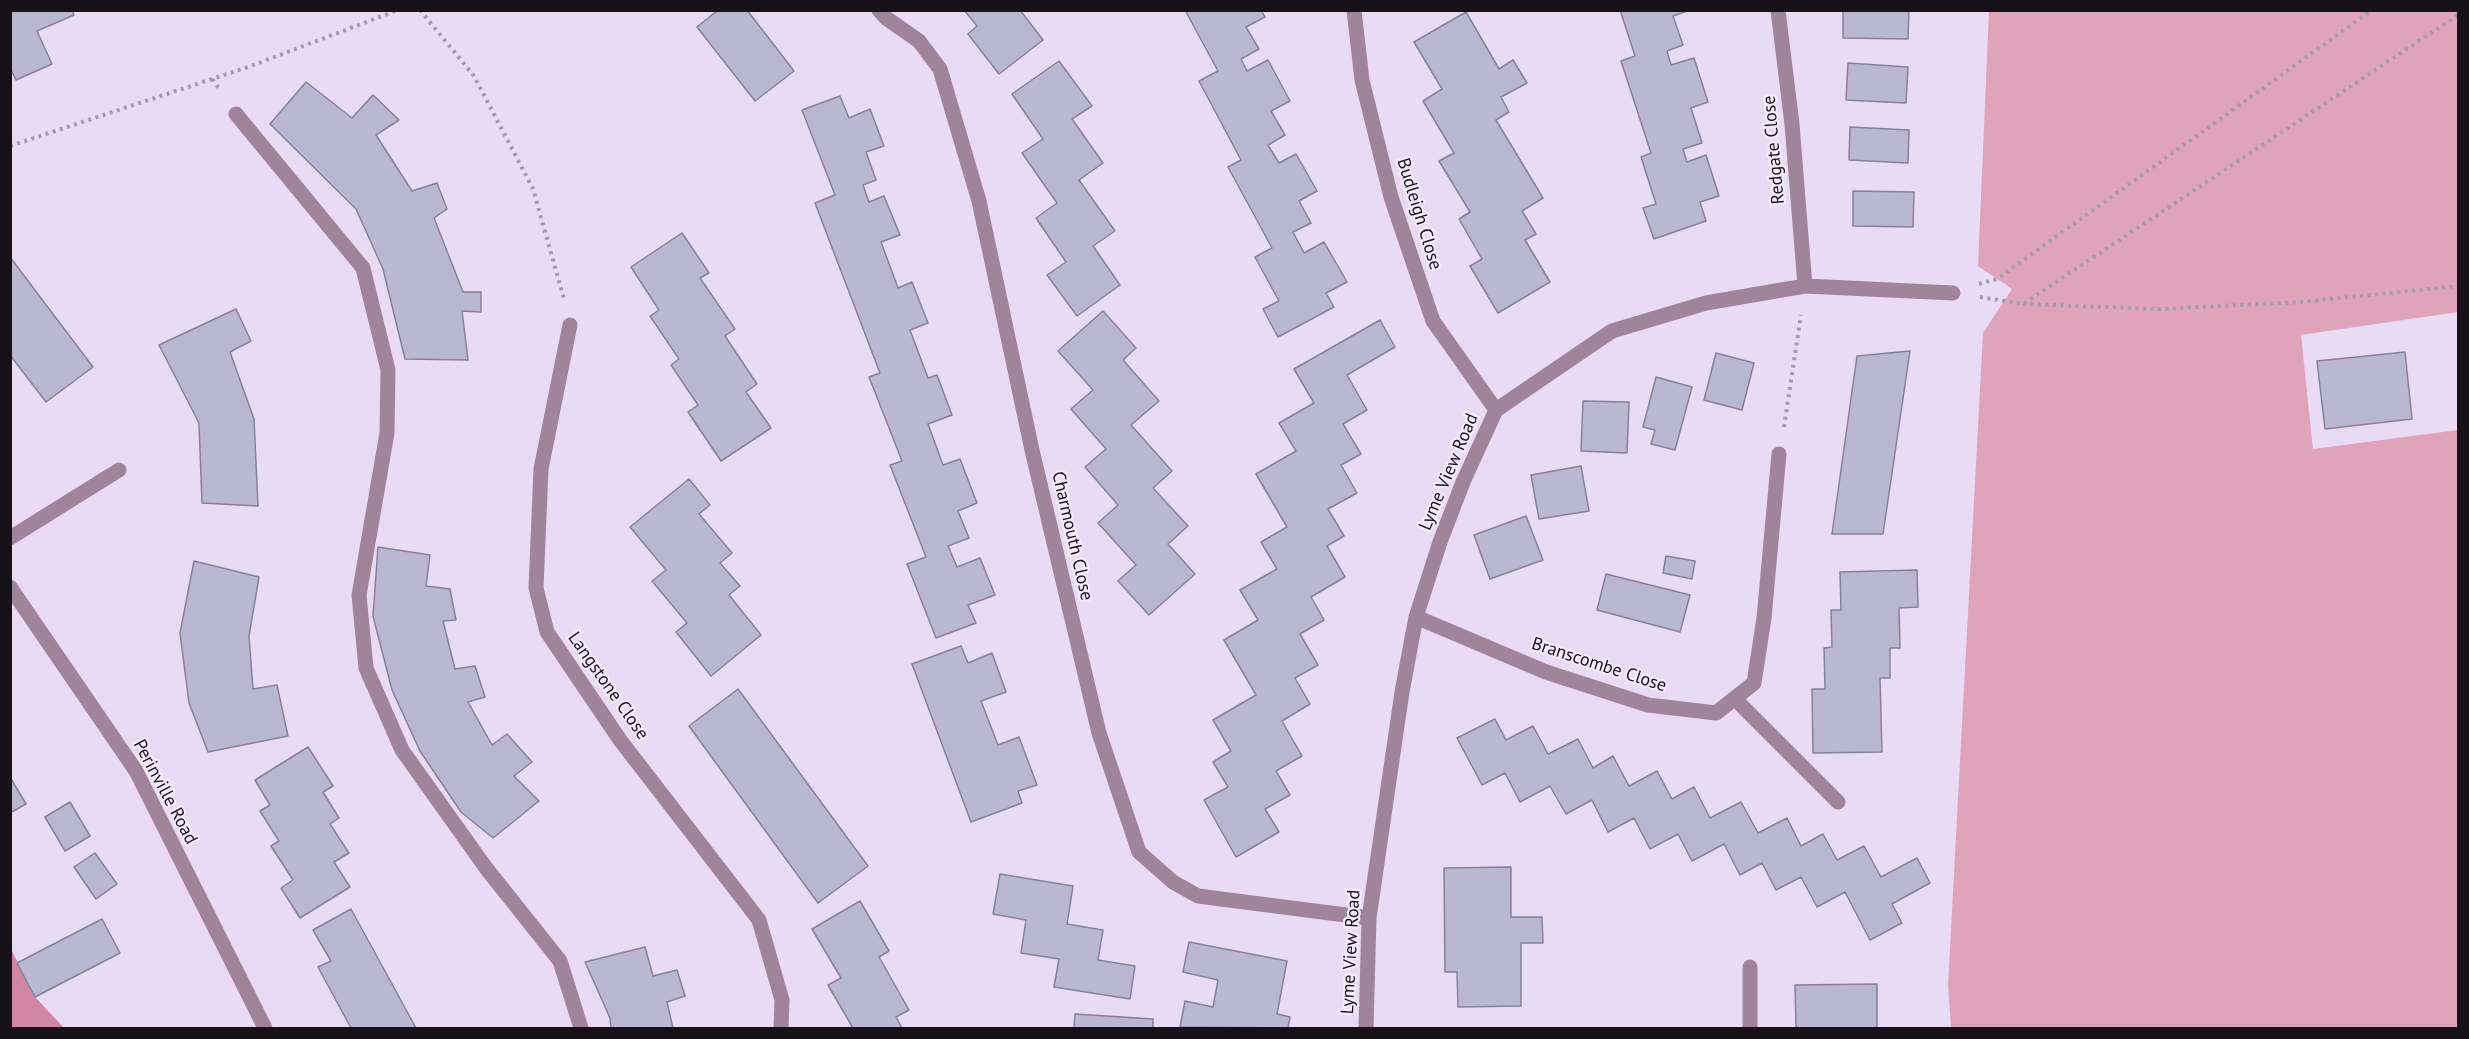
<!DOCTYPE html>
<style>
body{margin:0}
#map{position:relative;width:2469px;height:1039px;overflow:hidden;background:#eadbf5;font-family:"PT Sans",sans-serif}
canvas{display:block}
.frame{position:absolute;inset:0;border:12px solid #17121a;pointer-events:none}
</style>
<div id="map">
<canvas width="2469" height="1039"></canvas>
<div class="frame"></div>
</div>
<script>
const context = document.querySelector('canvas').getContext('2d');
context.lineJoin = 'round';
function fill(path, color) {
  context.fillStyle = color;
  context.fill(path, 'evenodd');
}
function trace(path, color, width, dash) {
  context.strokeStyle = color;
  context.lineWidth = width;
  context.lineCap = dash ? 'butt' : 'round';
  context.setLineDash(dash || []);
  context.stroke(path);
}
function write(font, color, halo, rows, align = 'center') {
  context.font = font + ' "PT Sans",sans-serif';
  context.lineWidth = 4.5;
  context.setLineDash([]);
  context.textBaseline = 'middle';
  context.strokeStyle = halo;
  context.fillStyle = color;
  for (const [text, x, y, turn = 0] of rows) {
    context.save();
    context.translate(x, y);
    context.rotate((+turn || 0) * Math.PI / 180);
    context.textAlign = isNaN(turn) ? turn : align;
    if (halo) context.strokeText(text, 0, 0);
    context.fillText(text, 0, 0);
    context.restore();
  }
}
fill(new Path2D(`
 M1989,11H2458V312L2301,335L2313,449L2458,430V1028H1951L1948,985L1983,333L2012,289L1978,266Z`), '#dfa4ba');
fill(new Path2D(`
 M11,949L35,997L64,1028H11Z`), '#d085a2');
const building = new Path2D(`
 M10,10H72L74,15L37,31L52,64L16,80L10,68Z
 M718,10H747L794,71L755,101L697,27Z
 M964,10H1020L1043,40L999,74L968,34L977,26Z
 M1185,10H1261L1265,17L1246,27L1259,49L1241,59L1247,71L1268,60L1290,101L1271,111L1285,135L1268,145L1279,163L1296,154L1317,191L1299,201L1311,223L1293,232L1304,253L1324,242L1347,282L1326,293L1334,307L1278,337L1263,309L1279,301L1255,257L1272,248L1228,167L1241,160L1199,81L1218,71Z
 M1620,10H1690L1673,16L1683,45L1667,51L1671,65L1694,58L1708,102L1691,108L1702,143L1683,149L1687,162L1706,155L1719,196L1700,202L1706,221L1654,239L1643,208L1656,204L1641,157L1651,153L1621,61L1635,56Z
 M1843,10H1909L1908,39L1843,38Z
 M1466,12L1499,69L1513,60L1527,83L1501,97L1509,112L1496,120L1543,198L1522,211L1536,234L1525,240L1550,282L1498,313L1470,266L1482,259L1459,219L1470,212L1439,161L1454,153L1423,101L1442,89L1414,42Z
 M1059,61L1092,106L1072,119L1103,163L1079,180L1115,231L1093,246L1120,285L1077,316L1047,275L1066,262L1036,218L1057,203L1022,153L1043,139L1012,94Z
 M1848,63L1908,67L1906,103L1846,100Z
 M306,82L352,118L373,95L399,120L376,135L412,191L437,183L447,209L434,218L463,292H481V312L462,311L468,360L405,359L383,269L356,209L270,124Z
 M840,96L849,118L870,109L884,146L866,152L876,180L863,185L869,202L884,196L900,235L881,242L898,288L912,282L928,323L910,330L928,378L937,375L952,415L928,424L943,465L960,459L977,503L958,511L969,538L948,546L957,567L980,558L995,595L968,605L976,623L936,638L907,564L926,557L890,465L902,461L869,377L880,373L815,203L835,195L802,110Z
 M1850,127L1909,130L1908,163L1849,160Z
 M1853,191L1914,192L1913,227L1853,226Z
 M682,233L709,273L700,278L735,329L725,336L757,384L746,392L771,428L721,461L688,412L698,405L671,365L679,359L650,316L659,310L631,267Z
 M10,257L93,367L46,402L10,355Z
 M236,309L251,341L230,352L254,419L258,506L202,503L199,423L159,345Z
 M1103,311L1136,348L1123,360L1159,401L1131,425L1172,471L1153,488L1188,526L1168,544L1195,574L1149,615L1118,581L1136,565L1098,523L1118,505L1085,467L1106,449L1071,409L1093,390L1058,351Z
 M1380,320L1395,347L1347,375L1367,410L1343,424L1361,454L1341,465L1357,493L1328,509L1344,536L1327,546L1345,577L1311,597L1324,620L1300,634L1318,665L1295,678L1310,704L1282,721L1302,756L1276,771L1290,795L1265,809L1279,832L1236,857L1204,800L1228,787L1213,762L1231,751L1213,720L1256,695L1224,640L1258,620L1240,590L1277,569L1261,542L1287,527L1256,474L1296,451L1279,423L1314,403L1294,369Z
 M1910,351L1883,534H1832L1857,356Z
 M2405,352L2412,419L2325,429L2317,361Z
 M1716,353L1754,363L1742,410L1704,400Z
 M1656,377L1692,387L1675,450L1651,444L1655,430L1643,427Z
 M1583,401L1629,402L1627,453L1581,451Z
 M1581,466L1589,511L1539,519L1531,475Z
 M689,479L710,505L699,514L732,553L720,563L740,586L729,595L761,635L711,676L676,632L687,623L652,581L666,570L630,527Z
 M1526,516L1543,560L1490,579L1474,535Z
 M378,547L430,555L426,586L450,589L456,620L443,621L455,669L475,666L485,697L468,702L492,745L507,734L532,762L514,776L539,801L493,838L461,812L420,751L392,690L373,616Z
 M1666,556L1695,561L1692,579L1663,573Z
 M194,561L259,577L249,636L253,689L277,685L288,736L208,752L189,703L180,633Z
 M1917,570L1918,607L1899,608L1900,648H1890V678H1880L1882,752L1813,753L1812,689H1825L1824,648L1832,647L1831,610H1841L1840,572Z
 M1606,574L1690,595L1680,632L1597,610Z
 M961,646L968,663L992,653L1006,692L981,701L998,745L1019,737L1037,785L1018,791L1022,803L971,822L912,664Z
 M738,689L868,866L818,903L689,726Z
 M1495,719L1506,740L1533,726L1548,754L1578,739L1593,768L1613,756L1629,786L1657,771L1672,799L1694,787L1710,818L1741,802L1758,833L1787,818L1801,846L1823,834L1837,860L1864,846L1881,877L1917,858L1930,883L1892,904L1902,923L1870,940L1845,892L1817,907L1801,877L1776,890L1762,863L1740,875L1724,844L1692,861L1678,834L1650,849L1634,818L1608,832L1592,800L1566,814L1550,786L1520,802L1505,773L1482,785L1457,738Z
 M308,747L333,786L323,792L339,818L330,824L349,853L334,862L350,887L300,918L281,888L293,880L271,846L279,841L260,811L270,805L255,780Z
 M10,777L26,804L10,813Z
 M70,802L90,836L65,851L45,817Z
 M95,853L117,884L96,899L74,867Z
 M1511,867V917H1542L1543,943H1521V1006L1458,1007L1457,972H1445L1444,868Z
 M1000,874L1073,886L1067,924L1103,930L1098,960L1135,966L1130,999L1054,987L1059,959L1021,953L1026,920L993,914Z
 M860,901L889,951L879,957L909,1010L896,1017L902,1028H853L828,985L841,978L812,929Z
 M351,909L416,1028H351L318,967L331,961L313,930Z
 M102,919L120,953L35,997L17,963Z
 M1189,942L1287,961L1277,1014L1290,1017L1288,1028L1180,1027L1185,1001L1213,1007L1218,980L1183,972Z
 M645,947L653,976L677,970L685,996L667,1002L673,1028H611L610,1018L585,962Z
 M1877,984V1028H1796L1795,985Z
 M1075,1014L1153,1019V1028H1074Z`);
fill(building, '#bab7d3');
trace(building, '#84829b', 1.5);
trace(new Path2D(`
 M420,10L474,76L533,189L564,299
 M212,79L220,90
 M10,146L248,67L398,10
 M1979,284L1997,279L2372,10
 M1980,297L2023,304L2458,15
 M2023,304L2160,309L2301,302L2458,286
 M1784,427L1801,315`), '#a499ad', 4, [3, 4.5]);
trace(new Path2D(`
 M1735,699L1838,802`), '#a0859a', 15);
trace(new Path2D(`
 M879,10L886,18L919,41L940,69L979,201L1032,450L1099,733L1139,852L1173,882L1198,896L1369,918
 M1354,10L1362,80L1391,197L1433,321L1496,410
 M1778,10L1792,124L1805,286
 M236,114L363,268L388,370L387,433L359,595L366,668L402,750L486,868L560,961L581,1028
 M570,325L541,469L536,588L547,632L620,740L759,920L782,1000L781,1028
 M10,538L119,470
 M10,587L136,771L265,1028
 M1416,617L1546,672L1648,705L1716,713L1754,683L1764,618L1779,454
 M1366,1028L1369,918L1402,692L1416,617L1440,542L1463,482L1496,410L1612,331L1706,303L1805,286L1953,293
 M1750,1028V967`), '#a0859a', 15);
write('18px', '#17121a', '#f6eafe', [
 ["Redgate Close",1774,150,-95],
 ["Budleigh Close",1419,214,73],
 ["Lyme View Road",1449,472,-67],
 ["Charmouth Close",1072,536,77],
 ["Branscombe Close",1599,665,18],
 ["Langstone Close",608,686,55],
 ["Perinville Road",165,792,62],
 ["Lyme View Road",1351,952,-87]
]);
</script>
